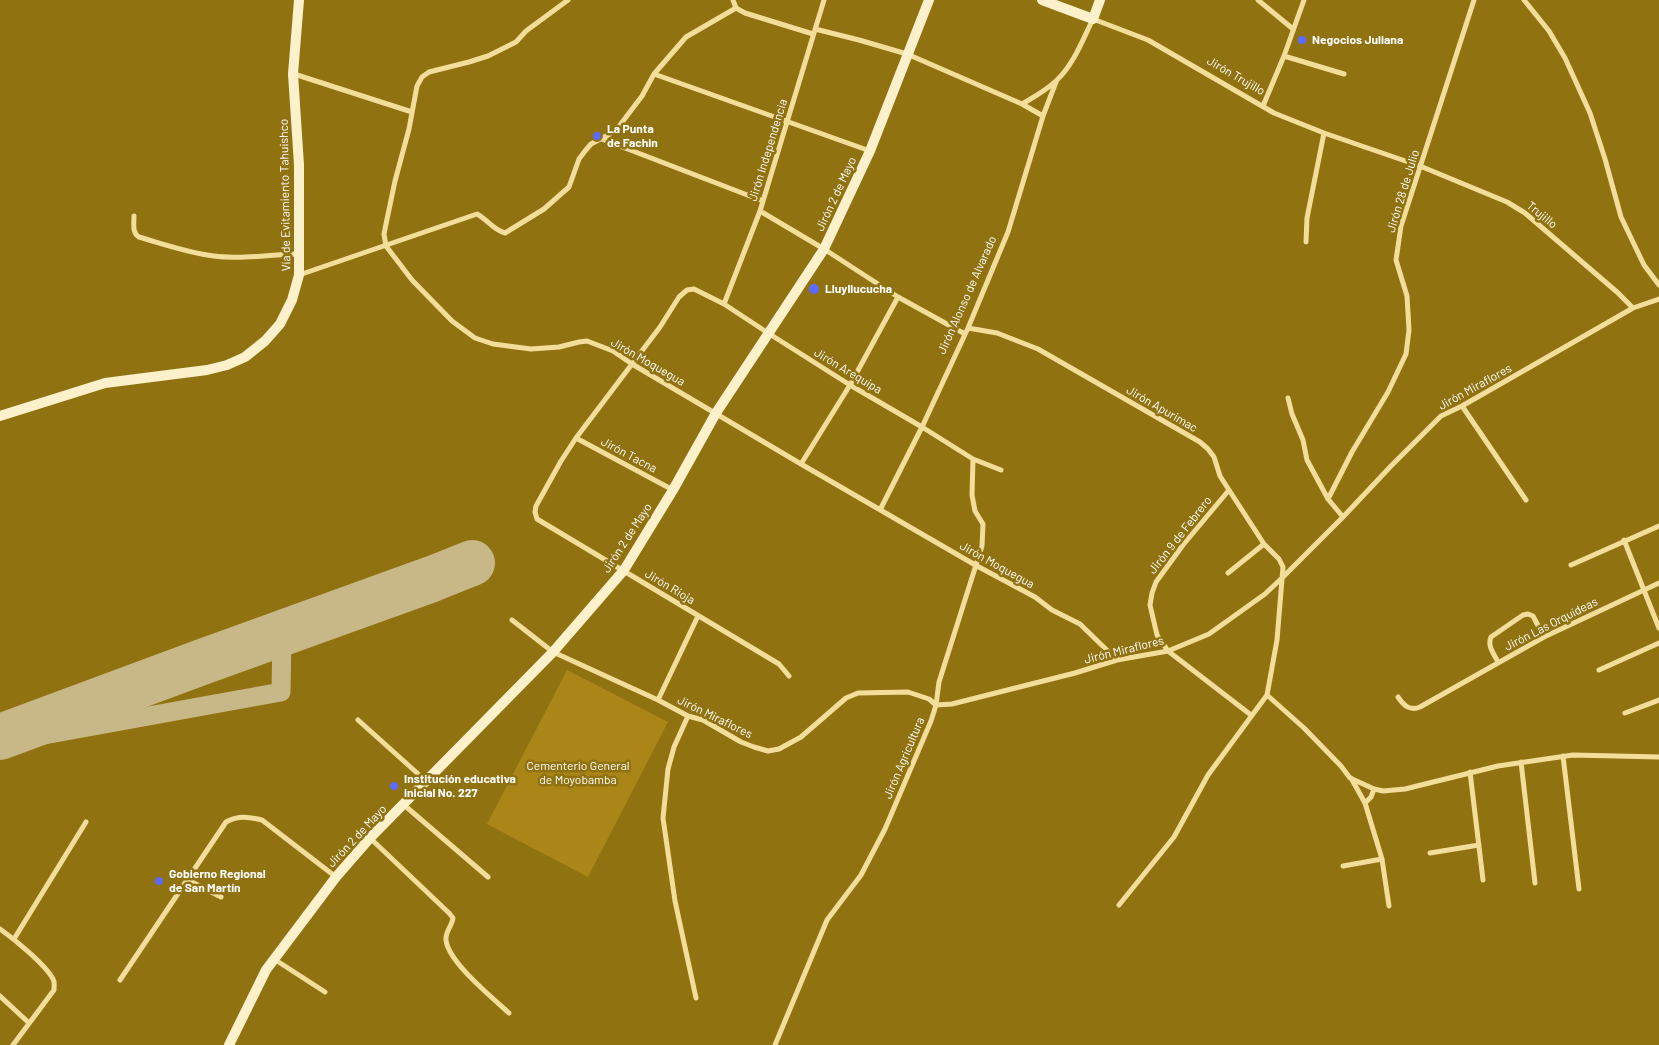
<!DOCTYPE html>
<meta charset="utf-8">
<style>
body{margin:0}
canvas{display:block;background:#907211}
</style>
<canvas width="1659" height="1045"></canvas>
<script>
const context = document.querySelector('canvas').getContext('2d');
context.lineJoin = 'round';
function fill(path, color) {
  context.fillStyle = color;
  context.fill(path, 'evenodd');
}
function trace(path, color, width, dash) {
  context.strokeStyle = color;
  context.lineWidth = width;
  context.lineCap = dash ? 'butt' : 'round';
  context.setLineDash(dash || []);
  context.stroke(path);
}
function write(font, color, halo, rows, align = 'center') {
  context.font = font + ' Barlow,sans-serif';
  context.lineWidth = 5;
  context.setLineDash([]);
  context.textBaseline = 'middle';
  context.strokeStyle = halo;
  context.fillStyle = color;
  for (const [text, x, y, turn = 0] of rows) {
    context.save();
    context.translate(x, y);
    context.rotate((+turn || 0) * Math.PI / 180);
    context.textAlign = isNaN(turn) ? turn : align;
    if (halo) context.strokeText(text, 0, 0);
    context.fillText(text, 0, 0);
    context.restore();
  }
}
fill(new Path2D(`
 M567,670L668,722L588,877L487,824Z`), '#aa8619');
trace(new Path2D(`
 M0,743L281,692L282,633`), '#c8b888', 19);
trace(new Path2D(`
 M0,737L202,662L432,579L472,563`), '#c8b888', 46);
trace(new Path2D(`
 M568,0L526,31L516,42L488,56L469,62L429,72L422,77L417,86L409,129L395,181L386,224L384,234L386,246L412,280L452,321L475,338L493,344L531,349L559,347L579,342L587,341L613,351L632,364L801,464L977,566L1035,597L1052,610L1080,624L1117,660
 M1258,0L1293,29
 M1524,0L1549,31L1565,58L1590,113L1605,159L1621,217L1644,265L1659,285
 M736,8L745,13L813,34
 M815,29L859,40L907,54L1022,104L1043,116
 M1284,56L1344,74
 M294,74L412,112
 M654,74L870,151
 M1022,104C1034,97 1047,90 1057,80C1074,64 1083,39 1093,19L1148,40L1274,113L1324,133L1420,166L1507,202L1525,213L1617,292L1633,308
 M1263,106L1284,56L1304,0
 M599,138L763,201
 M760,211L824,249L898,297L965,334
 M134,216C134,224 132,233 139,237C163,244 189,253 214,256C242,260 270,254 298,254
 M1306,242L1307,218L1324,133
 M299,275L477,214C488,220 493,230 505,233L544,209L569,187L579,159L585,151L591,144L610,134L620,125L642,96L654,74L686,37L736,8L733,0
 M724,304L760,211L824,0
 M968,328L997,333L1038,349L1200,442L1208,449L1214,457L1220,476L1229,490L1264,544L1279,559L1283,567L1277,640L1267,695L1304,728L1341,766L1350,778L1374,789L1383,791L1405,789L1498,766L1573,755L1659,757
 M1288,398L1292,414L1303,440L1307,460L1328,499
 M1462,406L1526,500
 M576,438L673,490
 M801,464L850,385L898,297
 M1229,490L1183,545L1156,582L1152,593L1150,605L1157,635L1168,651L1251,715
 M880,510L922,427L968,328L1008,232L1043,116L1056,82
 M1343,517L1328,499L1352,452L1388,392L1406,354L1409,330L1407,296L1396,260L1401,226L1474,0
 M1624,540L1659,628
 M1571,565L1659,526
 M1228,573L1264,544
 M512,620L553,652L658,700L688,716L703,720L741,742L754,747L768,751L779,749L801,737L846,698L858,693L908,692L929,699L936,705L952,704L1075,673L1117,660L1168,651L1209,634L1265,594L1283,577L1343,517L1391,466L1441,416L1462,406L1633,308L1659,299
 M1498,662C1494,654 1487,646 1491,637L1523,615L1528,614L1533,616L1544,637
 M1599,670L1659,643
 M789,676L779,664L537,519L535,512L536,506L561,461L576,438L660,327L679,297L687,290L694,289L724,304L768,333L850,385L922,427L973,459L1001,470
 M1398,697C1404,706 1410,711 1420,707L1544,637L1659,583
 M658,700L698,616
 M1625,713L1659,700
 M688,716L674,747L668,769L663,818L675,901L696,998
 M358,720L426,781
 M1563,756L1579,889
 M1521,762L1535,883
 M1470,772L1483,880
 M1351,778L1365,803L1382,859L1389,906
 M1365,803L1371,797L1374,789
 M404,805L488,877
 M370,838L449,913L453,918C452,926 445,932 446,940C448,962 493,998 509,1013
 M1430,853L1479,845
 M1343,866L1382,859
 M188,880L221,897
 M1119,905L1174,837L1208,775L1267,695
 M0,929C14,939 45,964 53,979C55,982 54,986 54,990L13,1045
 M14,939L86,822
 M274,959L325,992
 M120,980L226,822C239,815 249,817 262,820L336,877
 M0,996L29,1023
 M775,1045L827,920L861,875L885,829L931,721L936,705L939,682L982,546L983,524L975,511L972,495L973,459`), '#f2dd9b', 5);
trace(new Path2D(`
 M1042,0L1093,19L1100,0
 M0,416L105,383L207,370L227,365L245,357L265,341L280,324L292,300L299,275V165L293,74L299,0
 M229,1045L266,970L336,877L370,838L553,652L624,570L673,490L716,413L824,249L870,151L929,0`), '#fcf1ca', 10);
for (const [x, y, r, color] of [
 [1302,40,5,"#5d6aff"],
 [597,136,5,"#5d6aff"],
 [814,289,6,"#5d6aff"],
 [394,786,5,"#5d6aff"],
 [159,881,5,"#5d6aff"]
]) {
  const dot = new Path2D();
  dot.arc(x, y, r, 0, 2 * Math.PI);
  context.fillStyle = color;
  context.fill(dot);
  trace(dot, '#907211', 2);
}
write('bold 12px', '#fff', '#907211', [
 ["Negocios Juliana",1312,40],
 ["La Punta",607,129],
 ["de Fachin",607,143],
 ["Lluyllucucha",825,289],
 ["Institución educativa",404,779],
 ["inicial No. 227",404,793],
 ["Gobierno Regional",169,874],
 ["de San Martín",169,888]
], 'left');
write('12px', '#fff', '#907211', [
 ["Jirón Trujillo",1236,76,30],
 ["Jirón Independencia",768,150,-73],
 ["Jirón 28 de Julio",1403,191,-73],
 ["Jirón 2 de Mayo",836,194,-65],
 ["Vía de Evitamiento Tahuishco",285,195,-91],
 ["Trujillo",1542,215,39],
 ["Jirón Alonso de Alvarado",967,295,-66],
 ["Jirón Moquegua",648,362,30],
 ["Jirón Arequipa",848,371,31],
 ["Jirón Miraflores",1475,387,-29],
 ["Jirón Apurimac",1162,409,30],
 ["Jirón Tacna",629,455,28],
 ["Jirón 9 de Febrero",1180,535,-52],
 ["Jirón 2 de Mayo",627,538,-57],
 ["Jirón Moquegua",997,565,29],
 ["Jirón Rioja",670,587,31],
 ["Jirón Las Orquídeas",1551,624,-27],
 ["Jirón Miraflores",1124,650,-14],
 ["Jirón Miraflores",715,717,26],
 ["Jirón Agricultura",904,758,-67],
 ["Jirón 2 de Mayo",357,836,-47]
]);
write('12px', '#fffefc', '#907211', [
 ["Cementerio General",578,766],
 ["de Moyobamba",578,780]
]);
</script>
